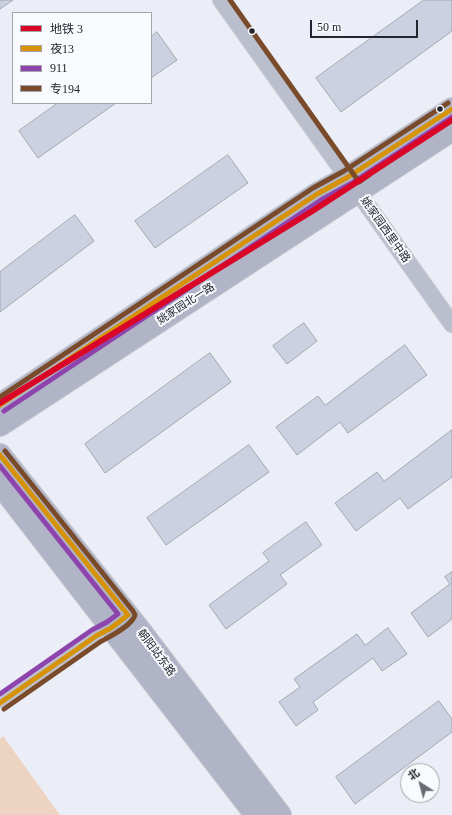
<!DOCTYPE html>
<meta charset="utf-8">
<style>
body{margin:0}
#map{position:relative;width:452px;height:815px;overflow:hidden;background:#ebeef6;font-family:"Times New Roman","Noto Sans SC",serif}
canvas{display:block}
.legend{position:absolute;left:12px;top:12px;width:140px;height:92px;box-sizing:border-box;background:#f8fafe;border:1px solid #a3a5aa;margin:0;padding:5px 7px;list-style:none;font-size:12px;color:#23252c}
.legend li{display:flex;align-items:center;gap:8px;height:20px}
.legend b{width:20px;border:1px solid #a3a5aa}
.north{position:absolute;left:400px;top:763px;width:40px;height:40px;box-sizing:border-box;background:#f8fafe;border:1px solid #a3a5aa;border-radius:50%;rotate:324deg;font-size:11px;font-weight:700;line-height:16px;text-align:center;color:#23252c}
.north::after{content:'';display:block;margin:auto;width:14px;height:18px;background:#696b73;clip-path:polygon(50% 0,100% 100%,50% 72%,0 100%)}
.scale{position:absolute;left:310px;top:20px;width:108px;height:18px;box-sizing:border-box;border:2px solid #23252c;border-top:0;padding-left:5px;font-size:12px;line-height:14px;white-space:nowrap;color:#23252c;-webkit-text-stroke:3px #f8fafe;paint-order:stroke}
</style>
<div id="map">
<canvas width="452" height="815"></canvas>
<ul class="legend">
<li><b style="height:5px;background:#d90627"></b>地铁 3</li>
<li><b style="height:5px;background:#d79307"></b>夜13</li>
<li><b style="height:5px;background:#8e44ad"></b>911</li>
<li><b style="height:5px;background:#7a4b2a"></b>专194</li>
</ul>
<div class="north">北</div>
<div class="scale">50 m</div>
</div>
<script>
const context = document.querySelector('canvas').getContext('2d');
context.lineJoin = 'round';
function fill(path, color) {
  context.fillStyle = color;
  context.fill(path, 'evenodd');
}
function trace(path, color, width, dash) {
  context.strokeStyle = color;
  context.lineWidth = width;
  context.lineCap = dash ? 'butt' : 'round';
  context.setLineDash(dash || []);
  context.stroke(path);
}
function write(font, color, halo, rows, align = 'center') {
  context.font = font + ' "Times New Roman","Noto Sans SC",serif';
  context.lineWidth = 4;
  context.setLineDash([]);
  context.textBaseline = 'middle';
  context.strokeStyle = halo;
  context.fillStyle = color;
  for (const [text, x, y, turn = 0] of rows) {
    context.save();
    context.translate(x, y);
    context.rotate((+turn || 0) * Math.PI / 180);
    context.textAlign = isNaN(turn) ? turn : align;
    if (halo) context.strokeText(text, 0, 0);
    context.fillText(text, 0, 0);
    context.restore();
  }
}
fill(new Path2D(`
 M3,736L60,815H0V739Z`), '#edd4c2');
const building = new Path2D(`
 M0,0H13L0,9Z
 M424,0H452V31L341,112L316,78Z
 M157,32L177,60L151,78V37Z
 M58,103H116L38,158L19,131Z
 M228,155L248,183L155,248L135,221Z
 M75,215L94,241L0,312V272Z
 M304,323L317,341L287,364L273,346Z
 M405,345L427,375L348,433L340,422L297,455L276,427L318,396L325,405Z
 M210,353L231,382L105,473L85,444Z
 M452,430V477L408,509L400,498L356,531L335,503L377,472L384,481Z
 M249,445L269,472L166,545L147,518Z
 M306,522L322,545L280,575L287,584L226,629L209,605L269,561L263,553Z
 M452,572V619L428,637L411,613L450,584L445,577Z
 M388,628L407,654L382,671L373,658L313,702L318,710L296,726L279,702L300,687L294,679L357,634L365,645Z
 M439,701L452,719V732L355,804L336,777Z`);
fill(building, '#ccd1e1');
trace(building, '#a5a7ae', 1);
const lane = new Path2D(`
 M0,703L96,636L110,628`);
const street = new Path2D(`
 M221,0L452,324`);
const secondary = new Path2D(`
 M0,405L317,194L348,177L452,109
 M0,425L452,130
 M0,455L138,628L280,815
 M0,484L256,815`);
trace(lane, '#c8cbd1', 10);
trace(street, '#c8cbd1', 18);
trace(secondary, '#c8cbd1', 24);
trace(lane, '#babecd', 8);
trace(street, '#babecd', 16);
trace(secondary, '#b0b4c6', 22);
trace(new Path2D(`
 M0,405L317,194L348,177L452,109
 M0,455L128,615L111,628L96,636L0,703`), '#d79307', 5);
trace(new Path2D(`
 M4,411L321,200L352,183L452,117
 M0,466L118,614L107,622L92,630L0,694`), '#8e44ad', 5);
trace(new Path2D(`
 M230,0L359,182L369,175
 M0,397L313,188L344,171L448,103
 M4,709L100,642C109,637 132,626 135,615L133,611L5,451`), '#7a4b2a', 5);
trace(new Path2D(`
 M0,403L314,210L452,120`), '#d90627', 6);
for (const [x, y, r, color] of [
 [252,31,3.5,"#23252c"],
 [440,109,3.5,"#23252c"]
]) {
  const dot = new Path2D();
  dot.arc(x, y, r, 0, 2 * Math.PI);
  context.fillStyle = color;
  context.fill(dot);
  trace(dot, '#f8fafe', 1.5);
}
write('11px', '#23252c', '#f8fafe', [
 ["姚家园西里中路",385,230,55],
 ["姚家园北一路",186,304,-33],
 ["朝阳站东路",156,653,53]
]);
</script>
